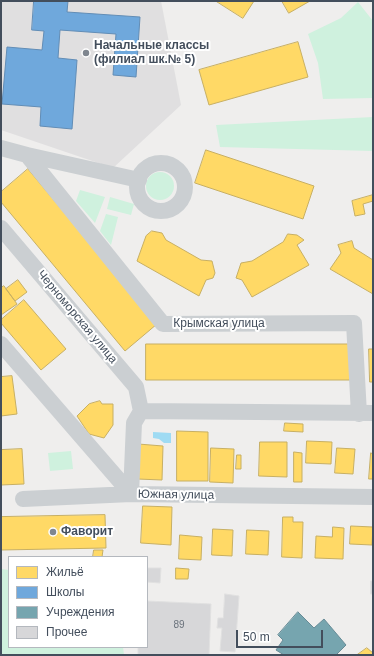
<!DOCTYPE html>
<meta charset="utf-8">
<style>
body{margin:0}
#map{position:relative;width:374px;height:656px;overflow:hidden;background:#efeeed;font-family:Arial,sans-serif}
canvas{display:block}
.frame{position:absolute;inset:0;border:2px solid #434e5c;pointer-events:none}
.legend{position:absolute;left:8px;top:556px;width:140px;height:92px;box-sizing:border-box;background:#fff;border:1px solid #b4b8be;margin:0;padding:5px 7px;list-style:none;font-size:12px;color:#434e5c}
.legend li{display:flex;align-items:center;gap:8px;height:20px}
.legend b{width:20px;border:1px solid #b4b8be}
.scale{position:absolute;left:236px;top:630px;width:87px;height:18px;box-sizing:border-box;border:2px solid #434e5c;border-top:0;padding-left:5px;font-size:12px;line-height:14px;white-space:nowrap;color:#434e5c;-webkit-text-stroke:3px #fff;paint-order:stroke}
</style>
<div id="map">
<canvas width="374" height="656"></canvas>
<div class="frame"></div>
<ul class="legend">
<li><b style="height:11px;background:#ffd966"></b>Жильё</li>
<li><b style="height:11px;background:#6fa8dc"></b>Школы</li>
<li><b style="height:11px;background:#76a5af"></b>Учреждения</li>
<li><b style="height:11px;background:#d7d7d9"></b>Прочее</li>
</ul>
<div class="scale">50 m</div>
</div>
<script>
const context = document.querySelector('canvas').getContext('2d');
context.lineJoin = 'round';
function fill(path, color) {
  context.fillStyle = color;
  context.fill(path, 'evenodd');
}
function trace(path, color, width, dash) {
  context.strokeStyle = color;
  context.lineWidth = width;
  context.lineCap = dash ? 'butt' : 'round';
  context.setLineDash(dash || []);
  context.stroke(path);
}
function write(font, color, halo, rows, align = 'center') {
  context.font = font + ' Arial,sans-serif';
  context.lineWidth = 4;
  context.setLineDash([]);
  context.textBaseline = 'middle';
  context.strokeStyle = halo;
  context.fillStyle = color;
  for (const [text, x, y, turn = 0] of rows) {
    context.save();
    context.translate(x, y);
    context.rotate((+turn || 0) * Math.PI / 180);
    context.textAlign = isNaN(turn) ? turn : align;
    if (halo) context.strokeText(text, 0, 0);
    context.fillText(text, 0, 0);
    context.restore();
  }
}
fill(new Path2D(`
 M1,1H161L181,105L113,168L1,130Z`), '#e0dfe0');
fill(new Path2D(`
 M358,2L373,21V98L323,99L318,63L308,34L341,18Z
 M373,117V151L220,147L216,125Z
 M146 186a14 14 0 1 1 28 0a14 14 0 1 1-28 0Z
 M80,190L105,197L95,223L76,201Z
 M110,197L134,204L131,215L107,209Z
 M106,214L118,217L111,245L100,231Z
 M71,451L73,469L50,471L48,453Z
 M1,569L9,570V647H123L124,655H1Z`), '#cff1de');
fill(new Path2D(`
 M153,432L171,433V443H164L159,439L153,438Z`), '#9fdbf3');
const homes = new Path2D(`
 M216,1H254L243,18Z
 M282,1H310L289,13Z
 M298,42L308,77L209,105L199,70Z
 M206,150L314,186L303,219L195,183Z
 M28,169L157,324L125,351L1,202V192Z
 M373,195V201L363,204L365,214L355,216L352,201Z
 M152,231L162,233L166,240L201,260L212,261L215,273L213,278L206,280L199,296L137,261L146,236Z
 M288,234L297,235L304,240L297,245L309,265L252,297L242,280L236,278L241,263L252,261L283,242Z
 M352,241L354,248L373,260V294L330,269L341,253L338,245Z
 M18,280L27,292L15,301L6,289Z
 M4,286L17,304L1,315V288Z
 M24,300L66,349L41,370L1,323V320Z
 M146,344H351L352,380H146Z
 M369,349H373V382H370Z
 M12,376L17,414L1,416V377Z
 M100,401L102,404H113V425L104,438L89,434L77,416L89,404Z
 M285,423L303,424V432L284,431Z
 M177,431L208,432V481H177Z
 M307,441L332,442L331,464L306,463Z
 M260,442H287V477L259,476Z
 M138,444L163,446L162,480L137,479Z
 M211,448L234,449L233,483L210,482Z
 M337,448L355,449L353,474L335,473Z
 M22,449L24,484L1,485V450Z
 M294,452L302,453V482H294Z
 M371,453L373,454V479H369Z
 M237,455H241V469H236Z
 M143,506L172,507L171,545L141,543Z
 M105,515L106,548L1,550V517Z
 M283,517H293V522H303L302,558L282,557Z
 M351,526L373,527L372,545L350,544Z
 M333,527L344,528L343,559L315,558L316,536L332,537Z
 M213,529L233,530L232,556L212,555Z
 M247,530L269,531L268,555L246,554Z
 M180,535L202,537L201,560L179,559Z
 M94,550H103L102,557H93Z
 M176,568L189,569L188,579H176Z
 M367,648L373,653V655H357Z`);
fill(homes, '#ffd966');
trace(homes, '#c7af63', 1);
const schools = new Path2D(`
 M34,1H68L67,12L140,17L136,77L113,75L116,34L60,30L58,58L77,60L72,129L40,126L41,107L2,104L7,47L42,50L44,31L32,30Z`);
fill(schools, '#6fa8dc');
trace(schools, '#628db6', 1);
const public = new Path2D(`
 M298,612L314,628L324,619L346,645L336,655H284L276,650L283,640L278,635Z`);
fill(public, '#76a5af');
trace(public, '#678b96', 1);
const building = new Path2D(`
 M147,568H161L160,583L147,582Z
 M371,581H373V594H371Z
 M225,594L239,596L235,652L220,651L222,628H217L218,618H223Z
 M147,601L211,604L209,655H138V647H147Z`);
fill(building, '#d7d7d9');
trace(building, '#e0e0e0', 1);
trace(new Path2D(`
 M1,148L27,155L163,324L354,323L359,414
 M27,155L139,180
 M137 187a24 24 0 1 1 48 0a24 24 0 1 1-48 0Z
 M1,228L136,387L141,411
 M1,344L131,494L373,497
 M23,499L131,494L134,423L141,411L373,413`), '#cbcfd2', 16);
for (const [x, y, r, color] of [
 [86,53,4,"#7f868f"],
 [53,532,4,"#7f868f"]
]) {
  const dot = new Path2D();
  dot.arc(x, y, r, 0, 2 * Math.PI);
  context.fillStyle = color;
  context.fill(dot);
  trace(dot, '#fff', 1.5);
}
write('10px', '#6a727c', null, [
 ["89",179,625]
]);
write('bold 12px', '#434e5c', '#fff', [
 ["Начальные классы",94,46],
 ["(филиал шк.№ 5)",94,60],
 ["Фаворит",61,532]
], 'left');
write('12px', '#434e5c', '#fff', [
 ["Черноморская улица",77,317,50],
 ["Крымская улица",219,324],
 ["Южная улица",176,495,1]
]);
</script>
